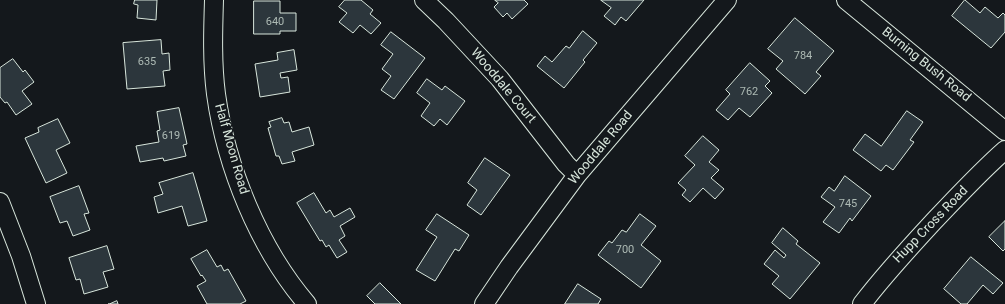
<!DOCTYPE html>
<style>
body{margin:0}
canvas{display:block;background:#14181c}
</style>
<canvas width="1005" height="304"></canvas>
<script>
const context = document.querySelector('canvas').getContext('2d');
context.lineJoin = 'round';
function fill(path, color) {
  context.fillStyle = color;
  context.fill(path, 'evenodd');
}
function trace(path, color, width, dash) {
  context.strokeStyle = color;
  context.lineWidth = width;
  context.lineCap = dash ? 'butt' : 'round';
  context.setLineDash(dash || []);
  context.stroke(path);
}
function write(font, color, halo, rows, align = 'center') {
  context.font = font + ' Roboto,sans-serif';
  context.lineWidth = 3;
  context.setLineDash([]);
  context.textBaseline = 'middle';
  context.strokeStyle = halo;
  context.fillStyle = color;
  for (const [text, x, y, turn = 0] of rows) {
    context.save();
    context.translate(x, y);
    context.rotate((+turn || 0) * Math.PI / 180);
    context.textAlign = isNaN(turn) ? turn : align;
    if (halo) context.strokeText(text, 0, 0);
    context.fillText(text, 0, 0);
    context.restore();
  }
}
const building = new Path2D(`
 M135,0H157L156,20L137,18L138,5L134,4Z
 M345,0H361L373,10L370,14L381,23L371,34L360,25L353,33L339,22L347,13L339,7Z
 M495,0H524L528,4L512,19L507,13L503,17L494,7L498,3Z
 M601,0H644L626,21L621,17L615,25L604,16L611,8Z
 M965,0L980,13L985,7L998,18L1003,13L1005,15V32L991,48L952,16Z
 M254,1H280V13H296V31H280V34H254Z
 M795,18L834,51L816,72L821,76L805,94L776,69L783,61L768,49Z
 M583,31L597,43L583,60L585,62L564,88L537,66L545,56L552,62L566,46L569,48Z
 M391,32L425,58L394,99L381,90L391,76L382,69L393,54L381,45Z
 M161,40L162,54L169,53L170,70L163,71L165,86L127,89L123,43Z
 M294,50L297,70L280,73L281,78L288,77L290,92L260,97L255,64L278,60L277,53Z
 M13,59L23,72L25,70L34,82L22,91L32,104L16,115L7,102L5,103L0,97V68Z
 M750,63L770,81L765,86L772,93L750,117L739,108L728,120L716,110L730,94L726,90Z
 M427,79L442,90L445,86L465,101L447,125L440,119L434,126L421,116L430,103L417,93Z
 M179,108L187,144L183,145L186,156L164,161L163,158L140,162L136,146L159,142L157,131L160,130L157,112Z
 M907,111L923,122L910,140L914,142L893,170L886,165L881,171L853,150L865,134L881,146Z
 M282,118L284,123L289,122L292,132L309,127L314,145L292,152L295,161L282,164L279,156H276L268,128L271,127L269,122Z
 M58,119L70,143L56,150L67,173L46,183L25,138L39,132L38,128Z
 M703,136L719,150L709,162L719,170L711,178L724,189L715,199L703,188L690,202L682,195L686,190L678,183L695,165L685,156Z
 M485,158L510,175L481,215L467,205L477,190L468,183Z
 M193,173L207,221L188,226L182,206L158,213L154,197L163,194L159,183Z
 M845,176L871,196L852,221L850,218L839,233L823,222L835,207L821,197L829,187L834,191Z
 M79,186L89,213L84,214L90,230L73,236L67,221L60,223L50,197Z
 M314,193L326,213L330,210L334,217L350,208L355,217L340,226L345,236L339,240L347,252L337,258L329,245L326,247L322,240L320,241L297,203Z
 M437,214L469,235L459,251L455,249L435,281L416,270L437,237L426,230Z
 M640,214L656,226L641,245L661,261L641,288L598,255L609,241L612,243L622,230L626,232Z
 M1005,221V249L1003,251L989,237Z
 M783,228L798,241L796,244L820,263L790,299L772,284L779,276L764,264L775,250L784,258L786,255L772,243Z
 M107,246L114,269L103,272L108,287L84,294L80,279L76,280L69,258Z
 M207,250L217,267L221,265L224,271L228,269L246,301L240,304H207L197,286L206,281L202,275L201,276L191,259Z
 M971,257L1003,283L993,294L983,285L967,304H961L944,289Z
 M380,283L401,304H375L367,296Z
 M578,284L601,299L598,304H565Z
 M117,301L118,304H108H109Z`);
fill(building, '#2c363c');
trace(building, '#d8e6dc', 1);
const minor = new Path2D(`
 M214,0C213,31 212,63 216,94C226,167 259,248 307,304
 M424,0L446,21L500,79L566,164L577,175
 M846,0L1005,131
 M0,202L21,256L36,304
 M484,304L509,267L577,175L727,0
 M862,304C884,275 909,248 934,221C957,197 980,172 1005,150`);
trace(minor, '#d8e6dc', 20);
trace(minor, '#14181c', 18);
write('11px', '#adbab4', null, [
 ["640",275,22],
 ["784",803,56],
 ["635",147,62],
 ["762",749,92],
 ["619",171,136],
 ["745",848,204],
 ["700",625,250]
]);
write('13px', '#d8e6dc', '#14181c', [
 ["Burning Bush Road",926,65,39],
 ["Wooddale Court",503,86,50],
 ["Wooddale Road",601,148,-50],
 ["Half Moon Road",231,149,74],
 ["Hupp Cross Road",931,225,-46]
]);
</script>
